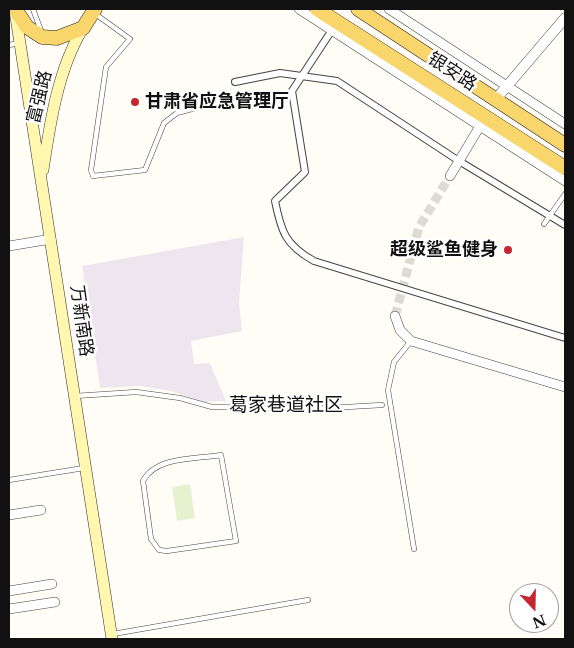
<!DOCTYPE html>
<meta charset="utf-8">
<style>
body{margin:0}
#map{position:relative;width:574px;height:648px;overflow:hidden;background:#fffdf5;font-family:"Libre Baskerville",serif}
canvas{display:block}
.frame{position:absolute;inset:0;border:10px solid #111;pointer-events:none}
.north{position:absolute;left:509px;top:583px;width:50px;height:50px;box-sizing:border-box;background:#fff;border:1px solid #a0a0a0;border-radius:50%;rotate:159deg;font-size:14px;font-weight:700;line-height:20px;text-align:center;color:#111}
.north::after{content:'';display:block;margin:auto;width:18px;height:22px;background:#c4262e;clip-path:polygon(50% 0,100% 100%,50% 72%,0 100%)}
</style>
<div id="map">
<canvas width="574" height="648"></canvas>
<div class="frame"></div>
<div class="north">N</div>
</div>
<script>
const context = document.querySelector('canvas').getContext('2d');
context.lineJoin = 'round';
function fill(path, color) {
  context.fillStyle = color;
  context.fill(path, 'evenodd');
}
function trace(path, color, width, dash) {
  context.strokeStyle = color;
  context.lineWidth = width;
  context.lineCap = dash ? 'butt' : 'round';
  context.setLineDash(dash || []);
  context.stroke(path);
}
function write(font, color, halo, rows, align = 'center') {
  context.font = font + ' "Libre Baskerville","Noto Sans SC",serif';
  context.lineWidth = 5;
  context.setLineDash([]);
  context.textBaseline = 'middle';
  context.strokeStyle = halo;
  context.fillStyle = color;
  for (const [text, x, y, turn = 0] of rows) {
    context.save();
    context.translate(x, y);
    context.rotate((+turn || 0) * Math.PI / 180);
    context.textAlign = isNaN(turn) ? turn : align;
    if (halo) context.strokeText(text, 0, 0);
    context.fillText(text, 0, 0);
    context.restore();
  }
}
fill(new Path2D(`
 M244,237L239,302L242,331L191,341L194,364L210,363L226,401L205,402L170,391L140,386L100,388L82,266Z`), '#eee6ef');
fill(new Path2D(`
 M190,484L195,518L177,521L172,487Z`), '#e6f2cf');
trace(new Path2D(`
 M395,316L419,227L450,176`), '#dbdad3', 9, [9, 4.5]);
const service = new Path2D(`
 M33,9L41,31
 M94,13L130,39L106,67L91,170L93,176L145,170L164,123L177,113L207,105
 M9,45L19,43
 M544,224L565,194
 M411,341L394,362L388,390L414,549
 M75,396L136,392L180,398L212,407L311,409L382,405
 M221,455L236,541L167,551L159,550L151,539L143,481C156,456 197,459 221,455Z
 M9,480L84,468
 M113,634L308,600`);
const pedestrian = new Path2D(`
 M332,30L292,91L305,172L275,201C281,231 285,245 314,261L565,338
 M235,82L280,73L337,81L459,161L565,225`);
const minor = new Path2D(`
 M299,9L565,181
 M389,9L565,124
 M450,176L480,126
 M9,246L51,239
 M395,316L400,330L411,341L565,387
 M9,515L41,510
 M9,591L52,584
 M9,609L55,602`);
const tertiary = new Path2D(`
 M496,99L565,18`);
const secondary = new Path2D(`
 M15,11L112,639
 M43,170C50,123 58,69 83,28`);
const primary = new Path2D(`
 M15,9L27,27L42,37L57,38L83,28L95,9
 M317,9L565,168
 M358,9L565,145`);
trace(service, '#444', 5.5);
trace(pedestrian, '#444', 8);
trace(minor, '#444', 10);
trace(tertiary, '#444', 11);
trace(secondary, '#333', 12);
trace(primary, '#222', 15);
trace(service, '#fff', 4.5);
trace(pedestrian, '#fff', 6);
trace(minor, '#fff', 9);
trace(tertiary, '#fff', 10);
trace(secondary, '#fff6b0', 11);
trace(primary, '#f9d66b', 14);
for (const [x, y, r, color] of [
 [135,102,5,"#c4262e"],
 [508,250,5,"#c4262e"]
]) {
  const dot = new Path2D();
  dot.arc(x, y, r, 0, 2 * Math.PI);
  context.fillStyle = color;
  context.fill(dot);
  trace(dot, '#fff', 2);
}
write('18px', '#111', '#fff', [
 ["银安路",452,72,33],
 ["富强路",40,97,-76],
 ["万新南路",81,321,82]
]);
write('bold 18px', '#111', '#fff', [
 ["甘肃省应急管理厅",145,102],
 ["超级鲨鱼健身",498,250,"right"]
], 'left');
write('19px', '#111', '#fff', [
 ["葛家巷道社区",286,406]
]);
</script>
